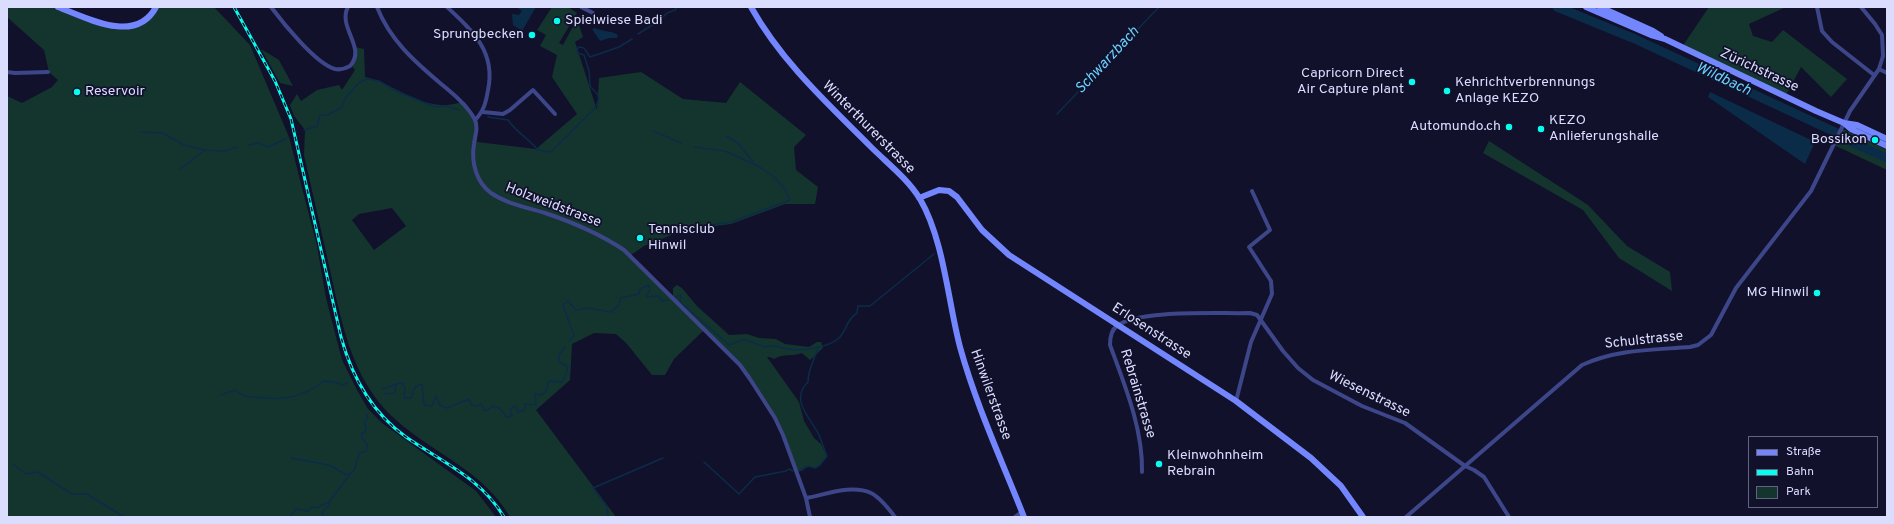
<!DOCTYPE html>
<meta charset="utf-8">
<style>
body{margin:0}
#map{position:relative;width:1894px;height:524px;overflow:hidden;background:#11112b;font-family:Overpass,sans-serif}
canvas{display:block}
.frame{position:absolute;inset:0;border:8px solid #dbddff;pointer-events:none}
.legend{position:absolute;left:1748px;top:436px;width:130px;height:72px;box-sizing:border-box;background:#11112b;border:1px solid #626380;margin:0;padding:5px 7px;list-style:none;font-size:12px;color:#dbddff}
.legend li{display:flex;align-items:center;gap:8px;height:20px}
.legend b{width:20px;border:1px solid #626380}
</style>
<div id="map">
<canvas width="1894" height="524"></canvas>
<div class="frame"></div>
<ul class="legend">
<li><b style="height:5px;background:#7386fe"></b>Straße</li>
<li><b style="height:5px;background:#09fdee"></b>Bahn</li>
<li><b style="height:11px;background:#14352e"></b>Park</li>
</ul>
</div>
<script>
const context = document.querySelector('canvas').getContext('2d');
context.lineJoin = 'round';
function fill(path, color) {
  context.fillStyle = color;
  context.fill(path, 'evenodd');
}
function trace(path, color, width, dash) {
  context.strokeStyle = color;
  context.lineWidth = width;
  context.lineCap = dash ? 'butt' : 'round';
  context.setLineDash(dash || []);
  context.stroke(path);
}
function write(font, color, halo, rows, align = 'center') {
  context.font = font + ' Overpass,sans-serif';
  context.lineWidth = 3.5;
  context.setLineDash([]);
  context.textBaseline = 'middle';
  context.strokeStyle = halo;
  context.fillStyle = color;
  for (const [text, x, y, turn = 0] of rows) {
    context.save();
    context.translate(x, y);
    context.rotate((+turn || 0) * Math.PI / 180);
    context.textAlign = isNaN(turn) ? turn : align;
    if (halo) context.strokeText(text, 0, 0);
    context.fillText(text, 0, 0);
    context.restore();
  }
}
fill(new Path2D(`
 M7,7H58L98,22L135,25L156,7H214L250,45L289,137L317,246L326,298L342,360L357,390L368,409L382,423L476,491L496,517H7V96L22,103L52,87L58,80L49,72L44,50L7,17Z
 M552,7H568L577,13L559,43L563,45L577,19L583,37L575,42L597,110L599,78L641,72L683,99L726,103L740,82L806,135L794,147L796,170L818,187L815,204H785L731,224L684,230L644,246L631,255L703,331L674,359L665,375H652L627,344L616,334L594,333L572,344L570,380L536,410L616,517H510C484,471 434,454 396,420C350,380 341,318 328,261C320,226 312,190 304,155L305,130L294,116L290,105L297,94L301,101L317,90L339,85L342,90L355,70L351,65L355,47L364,49L365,77C392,83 412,103 441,105C448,106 457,103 465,102L478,122L477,142L536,149L577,114L552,77L557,55L540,46L546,35L537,30ZM392,208L406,226L374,250L352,220L359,214Z
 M1709,7H1786L1749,24L1753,36L1772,42L1783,30L1847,79L1831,97L1801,67L1785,97L1682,47Z
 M261,49L279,60L293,86L280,83Z
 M1841,128L1887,150V170L1834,145Z
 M1489,141L1588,205L1627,246L1670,272L1672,291L1619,258L1583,210L1483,153Z
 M677,285L682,288L697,306L729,335L747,334L759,338L776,339L785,344L809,347L817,342H821L823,348L810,360L802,353C791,357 784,353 774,359L770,357H767L799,402L804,421L814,438L821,444L827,456L820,465L815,468L808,466L802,471H796L775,418L740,365L673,296V288Z`), '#14352e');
fill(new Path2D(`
 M516,7H536L522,31L513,25L512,14L519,15L522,11Z
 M595,28C603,32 610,30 618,35L617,38H609L600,41L592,29Z
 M1710,92L1815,142L1805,164L1708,97Z`), '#0b2c49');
trace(new Path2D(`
 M638,34L660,20L667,13L675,10L677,7
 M1057,114L1159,7
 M488,117L508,120C516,132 529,139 538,150L551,152L595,108L599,99L598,95L590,86L589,71L584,55L578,53L577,49L579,47L584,48L590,57L619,47L632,39
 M304,130L317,126L320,115H328L342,107L346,97L360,82L367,79L379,81L396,91L435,107L447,106L459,110
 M653,131L681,143
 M140,132L162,133L184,145L205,150
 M726,136L738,143L753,162
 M249,145L258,143L269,147L287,138
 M694,147L725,151L758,166L773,176L784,188L790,200L731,222L697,227
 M180,169L205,150L224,151L237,147
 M675,297L681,295L680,302L729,345L744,339L765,347C774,344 780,348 789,349C804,351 827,348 839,338C847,330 846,320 857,313L858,306H870L934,254
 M569,341L574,336L563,305L568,301L576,310L587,308L611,312L619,305L620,298L639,294L640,289L649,285L650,290L646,297L658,296L662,301L668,300
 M383,389L396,384
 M385,394L395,393L396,384L402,383L405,388L404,398H411L415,387L422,384L424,405L432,406L436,396L440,405L447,408L469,399L471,405L476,406L481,404L485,411L494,406L500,409L507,417L512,416L510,409L515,406L518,412L525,410V404L536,405L535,394L540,395L545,393L549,381L562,382L567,371V366L559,362V355L565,347
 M221,395L235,390C249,400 248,396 263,398C288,400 304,396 324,381L335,382L342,385L348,383
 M291,458L329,465L345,474H350
 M704,462L739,494L755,477L786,471L789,469L793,471
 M13,464L26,474L38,472L72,494H87L124,517
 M799,471L808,466L815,468L820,465L827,456C824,449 822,442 819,435C811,418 789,400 808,382C808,369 814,360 818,348
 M290,517L296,509L308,511L312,507L316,508L329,502L350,474L355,469L359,453L365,452L368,446L362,438V433L365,432L366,427L364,422L367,419V414
 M323,517L322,512L329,506V502
 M608,517L607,507L593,488L663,458`), '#0b2c49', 1.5);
trace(new Path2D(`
 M1557,7L1635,39L1835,132L1853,143L1887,158`), '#0b2c49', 9);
trace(new Path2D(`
 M271,7C283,23 316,64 335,69C340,70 345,69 350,66C367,48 337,27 348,7
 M377,7C390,40 414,61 440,83C452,93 466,104 474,118C479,127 475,135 474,144C471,162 476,182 491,193C507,204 526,207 545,213C572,222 600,234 624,250L740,365L750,379L775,418L783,435L806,498L810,517
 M447,7C473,31 496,52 488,90C486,102 484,111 475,120
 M581,7L593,13
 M1817,7L1822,31L1832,42L1874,75
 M1879,69L1887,73
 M7,72L15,73L48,72
 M483,112L503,114L510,110L533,90L555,114
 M1236,401L1251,342L1272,294L1271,281L1249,247L1270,230L1252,191
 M1142,472C1143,429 1125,386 1110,345C1110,338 1111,330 1117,326C1138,309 1221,314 1250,313L1257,315L1283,351L1298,368L1313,380L1362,406L1405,423L1465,466L1474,470L1484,477L1509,517
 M806,498C825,495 851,484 871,493C879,497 889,509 895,517
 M1015,517L1022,512
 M1406,517L1582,365C1617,349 1652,350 1690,347L1698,345L1711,335L1736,288L1811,191L1850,111L1879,69L1883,56L1882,35L1875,24L1861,7`), '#3d4689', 4);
trace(new Path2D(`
 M58,7C87,18 136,45 156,7
 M751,7C781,61 827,103 870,146C887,163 908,179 920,199C944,240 948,302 960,347C976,405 1002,461 1024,517
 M1586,7L1651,35L1665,39L1816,111L1844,123L1857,125L1887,139
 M1600,7L1653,31L1661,36
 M1844,123L1851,129L1887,146
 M919,198L939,190L949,191L957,197L982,230L1009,255L1236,401L1311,458L1341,486L1363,517`), '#7386fe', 6);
const rail = new Path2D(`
 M234,7L275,81L291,119L341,337C352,377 371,412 406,437C442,462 481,478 504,517`);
trace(rail, '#09fdee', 3);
trace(rail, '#11112b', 1.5, [4.5]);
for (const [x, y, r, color] of [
 [557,21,4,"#09fdee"],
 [532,35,4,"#09fdee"],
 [1412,82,4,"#09fdee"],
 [1447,91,4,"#09fdee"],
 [77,92,4,"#09fdee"],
 [1509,127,4,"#09fdee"],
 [1541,129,4,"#09fdee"],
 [1875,140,4,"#09fdee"],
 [640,238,4,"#09fdee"],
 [1817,293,4,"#09fdee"],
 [1159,464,4,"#09fdee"]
]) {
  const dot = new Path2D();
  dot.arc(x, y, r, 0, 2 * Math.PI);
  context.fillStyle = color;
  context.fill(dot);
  trace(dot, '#11112b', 1.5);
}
write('14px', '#dbddff', '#11112b', [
 ["Spielwiese Badi",565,21],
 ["Sprungbecken",524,35,"right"],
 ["Capricorn Direct",1404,74,"right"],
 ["Air Capture plant",1404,90,"right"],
 ["Kehrichtverbrennungs",1455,83],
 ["Anlage KEZO",1455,99],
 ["Reservoir",85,92],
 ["KEZO",1549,121],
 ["Anlieferungshalle",1549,137],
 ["Automundo.ch",1501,127,"right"],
 ["Bossikon",1867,140,"right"],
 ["Tennisclub",648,230],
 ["Hinwil",648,246],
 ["MG Hinwil",1809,293,"right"],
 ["Kleinwohnheim",1167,456],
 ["Rebrain",1167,472]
], 'left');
write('14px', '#dbddff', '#11112b', [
 ["Zürichstrasse",1759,71,25],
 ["Winterthurerstrasse",868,128,45],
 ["Holzweidstrasse",553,206,21],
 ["Erlosenstrasse",1151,332,33],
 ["Schulstrasse",1644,341,-6],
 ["Rebrainstrasse",1137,394,73],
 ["Hinwilerstrasse",990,395,70],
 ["Wiesenstrasse",1369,395,26]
]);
write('italic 15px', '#6ad1fe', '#11112b', [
 ["Schwarzbach",1108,61,-47],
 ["Wildbach",1723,80,25]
]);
</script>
